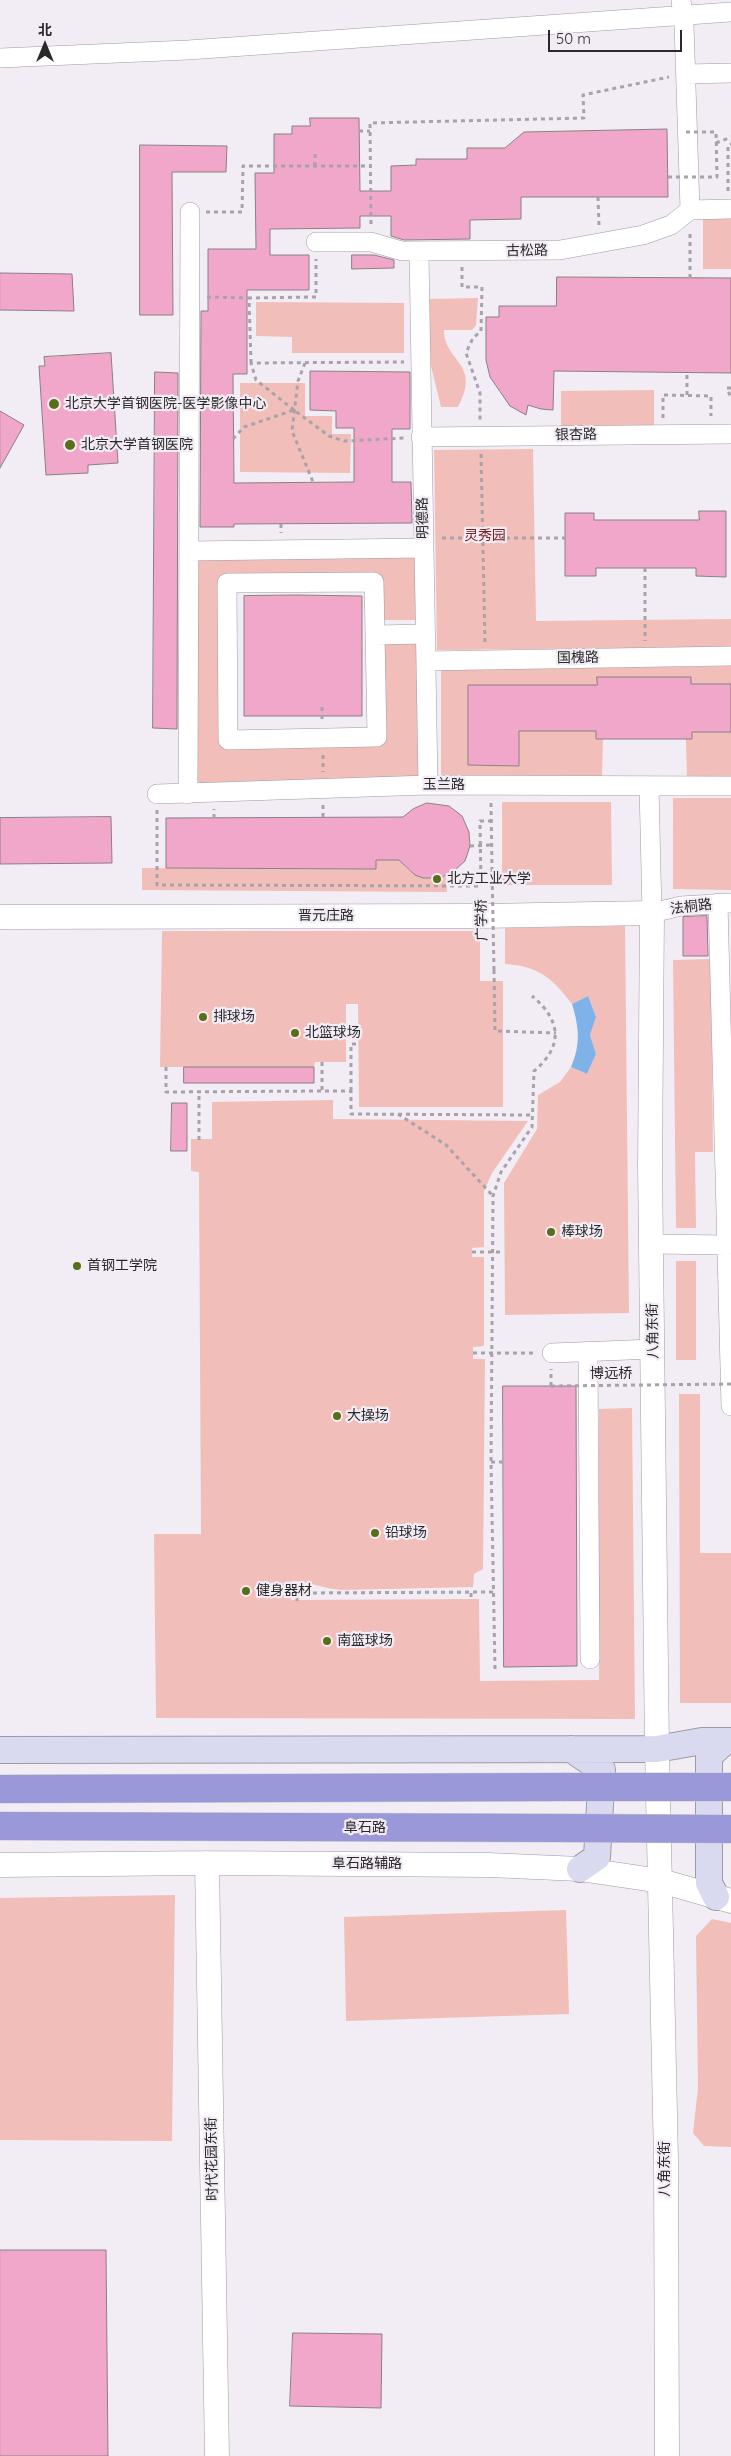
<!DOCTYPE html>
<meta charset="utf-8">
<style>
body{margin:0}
#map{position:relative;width:731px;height:2456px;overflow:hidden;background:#f2ecf5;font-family:Quicksand,"Noto Sans SC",sans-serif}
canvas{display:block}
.north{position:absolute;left:20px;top:20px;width:50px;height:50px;-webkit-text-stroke:4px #f2ecf5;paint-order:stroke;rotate:0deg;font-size:14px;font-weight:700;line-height:20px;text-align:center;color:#2a282b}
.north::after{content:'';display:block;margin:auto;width:18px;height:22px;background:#2a282b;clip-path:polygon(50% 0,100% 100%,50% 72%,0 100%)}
.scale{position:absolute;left:548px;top:30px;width:134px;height:22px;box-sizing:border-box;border:2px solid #2a282b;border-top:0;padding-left:6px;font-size:15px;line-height:18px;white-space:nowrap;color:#2a282b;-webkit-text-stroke:4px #f2ecf5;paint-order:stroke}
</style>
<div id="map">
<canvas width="731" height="2456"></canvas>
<div class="north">北</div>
<div class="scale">50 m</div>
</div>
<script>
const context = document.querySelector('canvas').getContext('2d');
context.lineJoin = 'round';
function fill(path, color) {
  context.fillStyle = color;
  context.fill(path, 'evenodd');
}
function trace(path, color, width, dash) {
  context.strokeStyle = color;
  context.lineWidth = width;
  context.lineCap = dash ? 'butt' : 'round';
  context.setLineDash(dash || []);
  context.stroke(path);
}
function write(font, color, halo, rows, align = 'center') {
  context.font = font + ' Quicksand,"Noto Sans SC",sans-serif';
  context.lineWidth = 4.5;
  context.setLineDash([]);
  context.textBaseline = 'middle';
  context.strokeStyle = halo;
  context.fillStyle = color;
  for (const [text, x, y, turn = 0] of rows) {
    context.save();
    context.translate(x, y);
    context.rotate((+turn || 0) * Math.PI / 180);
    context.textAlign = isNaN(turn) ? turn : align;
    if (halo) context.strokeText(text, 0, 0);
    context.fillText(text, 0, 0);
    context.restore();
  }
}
fill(new Path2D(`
 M703,218H731V269H703Z
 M478,298L476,325L472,330H444C444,362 482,363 458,407H441L431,366L428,299Z
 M256,302L404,303V353H292V337L256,336Z
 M240,383H305V416H332V434H351L350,473L240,472Z
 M654,390V426H561V391Z
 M533,449L536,621L731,619V647L437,650L434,450Z
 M418,555V620H382L381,575L220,578L221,747L383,743L382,643H419L422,779L193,788L194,556Z
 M731,666V684H691V677H597V685H468V765L519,766V731H596L603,739L602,776L441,775V670Z
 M692,732H731V778H687L686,739H692Z
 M673,798H731V890L673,889Z
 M502,802H611L612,885H502Z
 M398,858C410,875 426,883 446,876L447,892L142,890V868L376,869V860Z
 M625,926L629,1313L505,1315L504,1183L537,1129L538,1095L560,1082L571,1067L587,1074L596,1054L590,1035L596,1017L588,996L572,1004C552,978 539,966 505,964V928Z
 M162,931H480V981H503V1107H359L358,1004H346V1062H315L314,1067H160Z
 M711,959L713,1152H695L696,1228H676L673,960Z
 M333,1100V1119L528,1121L492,1173L484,1191V1247L472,1248V1257H484V1346L473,1347V1359H485L483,1569L474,1574L473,1587L342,1590C324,1589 308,1581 292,1581L291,1600L479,1599L480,1681L599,1680V1409L632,1408L635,1719L156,1718L154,1534H201L199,1172L191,1171V1139H212V1102Z
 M676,1261H696V1360H676Z
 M679,1394H700V1553H731V1703H680Z
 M175,1895L172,2141L0,2140V1898Z
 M566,1910L569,2014L346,2021L344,1917Z
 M712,1919L731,1923V2147L704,2146L693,2133L698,2088L696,1936Z`), '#f2beba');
fill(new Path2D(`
 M588,996L596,1017L590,1035L596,1054L587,1074L571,1067C581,1044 579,1027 572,1004Z`), '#7eb2e8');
const building = new Path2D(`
 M310,118H359L360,191H391V166L416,165V159H467V148H505L524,132L667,129L668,197H521V219L470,220V239L404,240L391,236V216H360V228L270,229V255H309V290H247V374H233L234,483L354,482V428H336V411L310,410V371L410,372V429H392V482H411L412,523L234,524V527H200L201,311H208V249H256L255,173H274V134H292V126H310Z
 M140,145L227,146L226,172H172L173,315H140Z
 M352,255H374L394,260V268L352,269Z
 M0,273L72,274L74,311L0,310Z
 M557,277L731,278V373L554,371L553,410L541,409L528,405L526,415L510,406L490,377L486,360V317H499V306H556Z
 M111,353L118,463L88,465V473L46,475L39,366H45L44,357Z
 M155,372L178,373L177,729L153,728Z
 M0,411L24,425L0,468Z
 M699,511H726V577L696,576V568H596V576H565V513H594V520H699Z
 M295,595L362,596V716H244V596Z
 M597,677H691V684H731V732H692V739H596V731H519V766L468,765V685H597Z
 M427,803L449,806L462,816L469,832L470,846L465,861L454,871L440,878H423L415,875L399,860H376V869L166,868V818L403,817L413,809Z
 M111,817L112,863L0,864V818Z
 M707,916L708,956H683V917Z
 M184,1067H314V1083H184Z
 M172,1103H187V1151H171Z
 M503,1386H576L577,1666L504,1667Z
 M0,2250H106L108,2456H0Z
 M293,2333L382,2334L381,2408L290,2406Z`);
fill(building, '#f1a7ca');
trace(building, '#898084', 1);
const minor = new Path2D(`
 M681,0L684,24L690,210
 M0,58L188,50L731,12
 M686,74L731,73
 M316,242H371L402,251L560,250L643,235L671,225L690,210L731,209
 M419,252L428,785
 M421,437L731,434
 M189,551L424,548
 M374,582L377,737L228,740L227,583Z
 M376,635L425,634
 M426,661L731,656
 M649,786L652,913L681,906L731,903
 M157,794L428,785L731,786
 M188,794L190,212
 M718,903L731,1406
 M652,1244L727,1245
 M588,1351L590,1659
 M552,1353L654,1349`);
const tertiary = new Path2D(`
 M0,917L482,916L652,913L650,1166L657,1749L666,2160L667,2456
 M207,1863L217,2456
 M0,1865L207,1863L489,1865L580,1869L661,1881L731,1901`);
const secondary = new Path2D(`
 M571,1749L602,1770L597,1857L580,1869
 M0,1750L657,1749L702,1741H731
 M716,1897L709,1883V1756L725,1741`);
const trunk = new Path2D(`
 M0,1789L563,1787
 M0,1826L564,1828`);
trace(minor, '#a09aa2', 20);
trace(tertiary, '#a09aa2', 25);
trace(secondary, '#a09aa2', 28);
trace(trunk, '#cccbcc', 29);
trace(new Path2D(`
 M359,131H370
 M716,143L731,137
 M315,166V154
 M728,191V145L731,144
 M598,197L599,226
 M206,212H242L243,166H370
 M371,224L370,123L584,118L583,95L669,77
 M462,267V287H482L481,331L473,338L466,353L480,393V420
 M690,278V233
 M207,297L249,298
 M251,363L249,298L316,297V259
 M305,363L298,381L292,431L313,482
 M731,388H727L731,398
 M687,395V372
 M294,410L256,380L251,363L404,362
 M663,418V395L711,396V416
 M233,439L244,427L294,410L329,436L344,441L405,438
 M481,454L485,643
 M281,524V533
 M442,538H565
 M645,568V641
 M322,707V722
 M323,755V772
 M491,803L492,870
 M323,805V818
 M157,810V885L481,886L480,821H491
 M214,818V809
 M470,846L492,845
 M494,970L495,1031L556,1033
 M322,1062V1091H351V1114L532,1115
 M166,1067V1092L322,1091
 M351,1091V1044H359
 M398,1114L446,1145L493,1196
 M199,1140V1092
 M472,1252H504
 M473,1353H536
 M551,1386V1369
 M491,1462H503
 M471,1593V1599
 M297,1601V1593L493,1592
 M495,1669L491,1462L493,1196L501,1172L532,1127L534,1071C564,1046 561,1020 532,996`), '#a8a3aa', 3, [4, 4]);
trace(minor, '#fff', 19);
trace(tertiary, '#fff', 24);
trace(secondary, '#d9d9f0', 26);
trace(trunk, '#9a98d8', 28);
const trunkBridge = new Path2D(`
 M563,1787H731
 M564,1828L731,1829`);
trace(trunkBridge, '#cccbcc', 29, []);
trace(new Path2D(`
 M668,177H717L716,132H684
 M492,870L494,970
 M551,1386L731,1384`), '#a8a3aa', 3, [4, 4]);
trace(trunkBridge, '#9a98d8', 28);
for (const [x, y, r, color] of [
 [54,404,6,"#596d1a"],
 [70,445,6,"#596d1a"],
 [437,879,5,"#596d1a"],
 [203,1017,5,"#596d1a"],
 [295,1033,5,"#596d1a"],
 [551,1232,5,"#596d1a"],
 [77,1266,5,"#596d1a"],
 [337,1416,5,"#596d1a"],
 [375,1533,5,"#596d1a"],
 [246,1591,5,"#596d1a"],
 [327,1641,5,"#596d1a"]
]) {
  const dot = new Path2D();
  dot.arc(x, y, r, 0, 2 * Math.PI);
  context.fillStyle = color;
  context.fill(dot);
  trace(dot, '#f2ecf5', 2);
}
write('14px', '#2a282b', '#f2ecf5', [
 ["古松路",527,251,-1],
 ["银杏路",576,435,-1],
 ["明德路",423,518,-91],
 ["国槐路",578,658,-1],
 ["玉兰路",444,785],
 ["法桐路",691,907,-7],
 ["晋元庄路",326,916],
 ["广学桥",482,920,-91],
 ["八角东街",653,1331,-91],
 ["博远桥",611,1374],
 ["阜石路",365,1828],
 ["阜石路辅路",367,1864],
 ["时代花园东街",212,2159,-91],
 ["八角东街",665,2169,-90]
]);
write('14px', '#2a282b', '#f2ecf5', [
 ["北京大学首钢医院-医学影像中心",65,404],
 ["北京大学首钢医院",81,445],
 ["北方工业大学",447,879],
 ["排球场",213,1017],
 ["北篮球场",305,1033],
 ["棒球场",561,1232],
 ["首钢工学院",87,1266],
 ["大操场",347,1416],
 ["铅球场",385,1533],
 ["健身器材",256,1591],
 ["南篮球场",337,1641]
], 'left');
write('14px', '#7c2024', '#f2ecf5', [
 ["灵秀园",485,536]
]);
</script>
